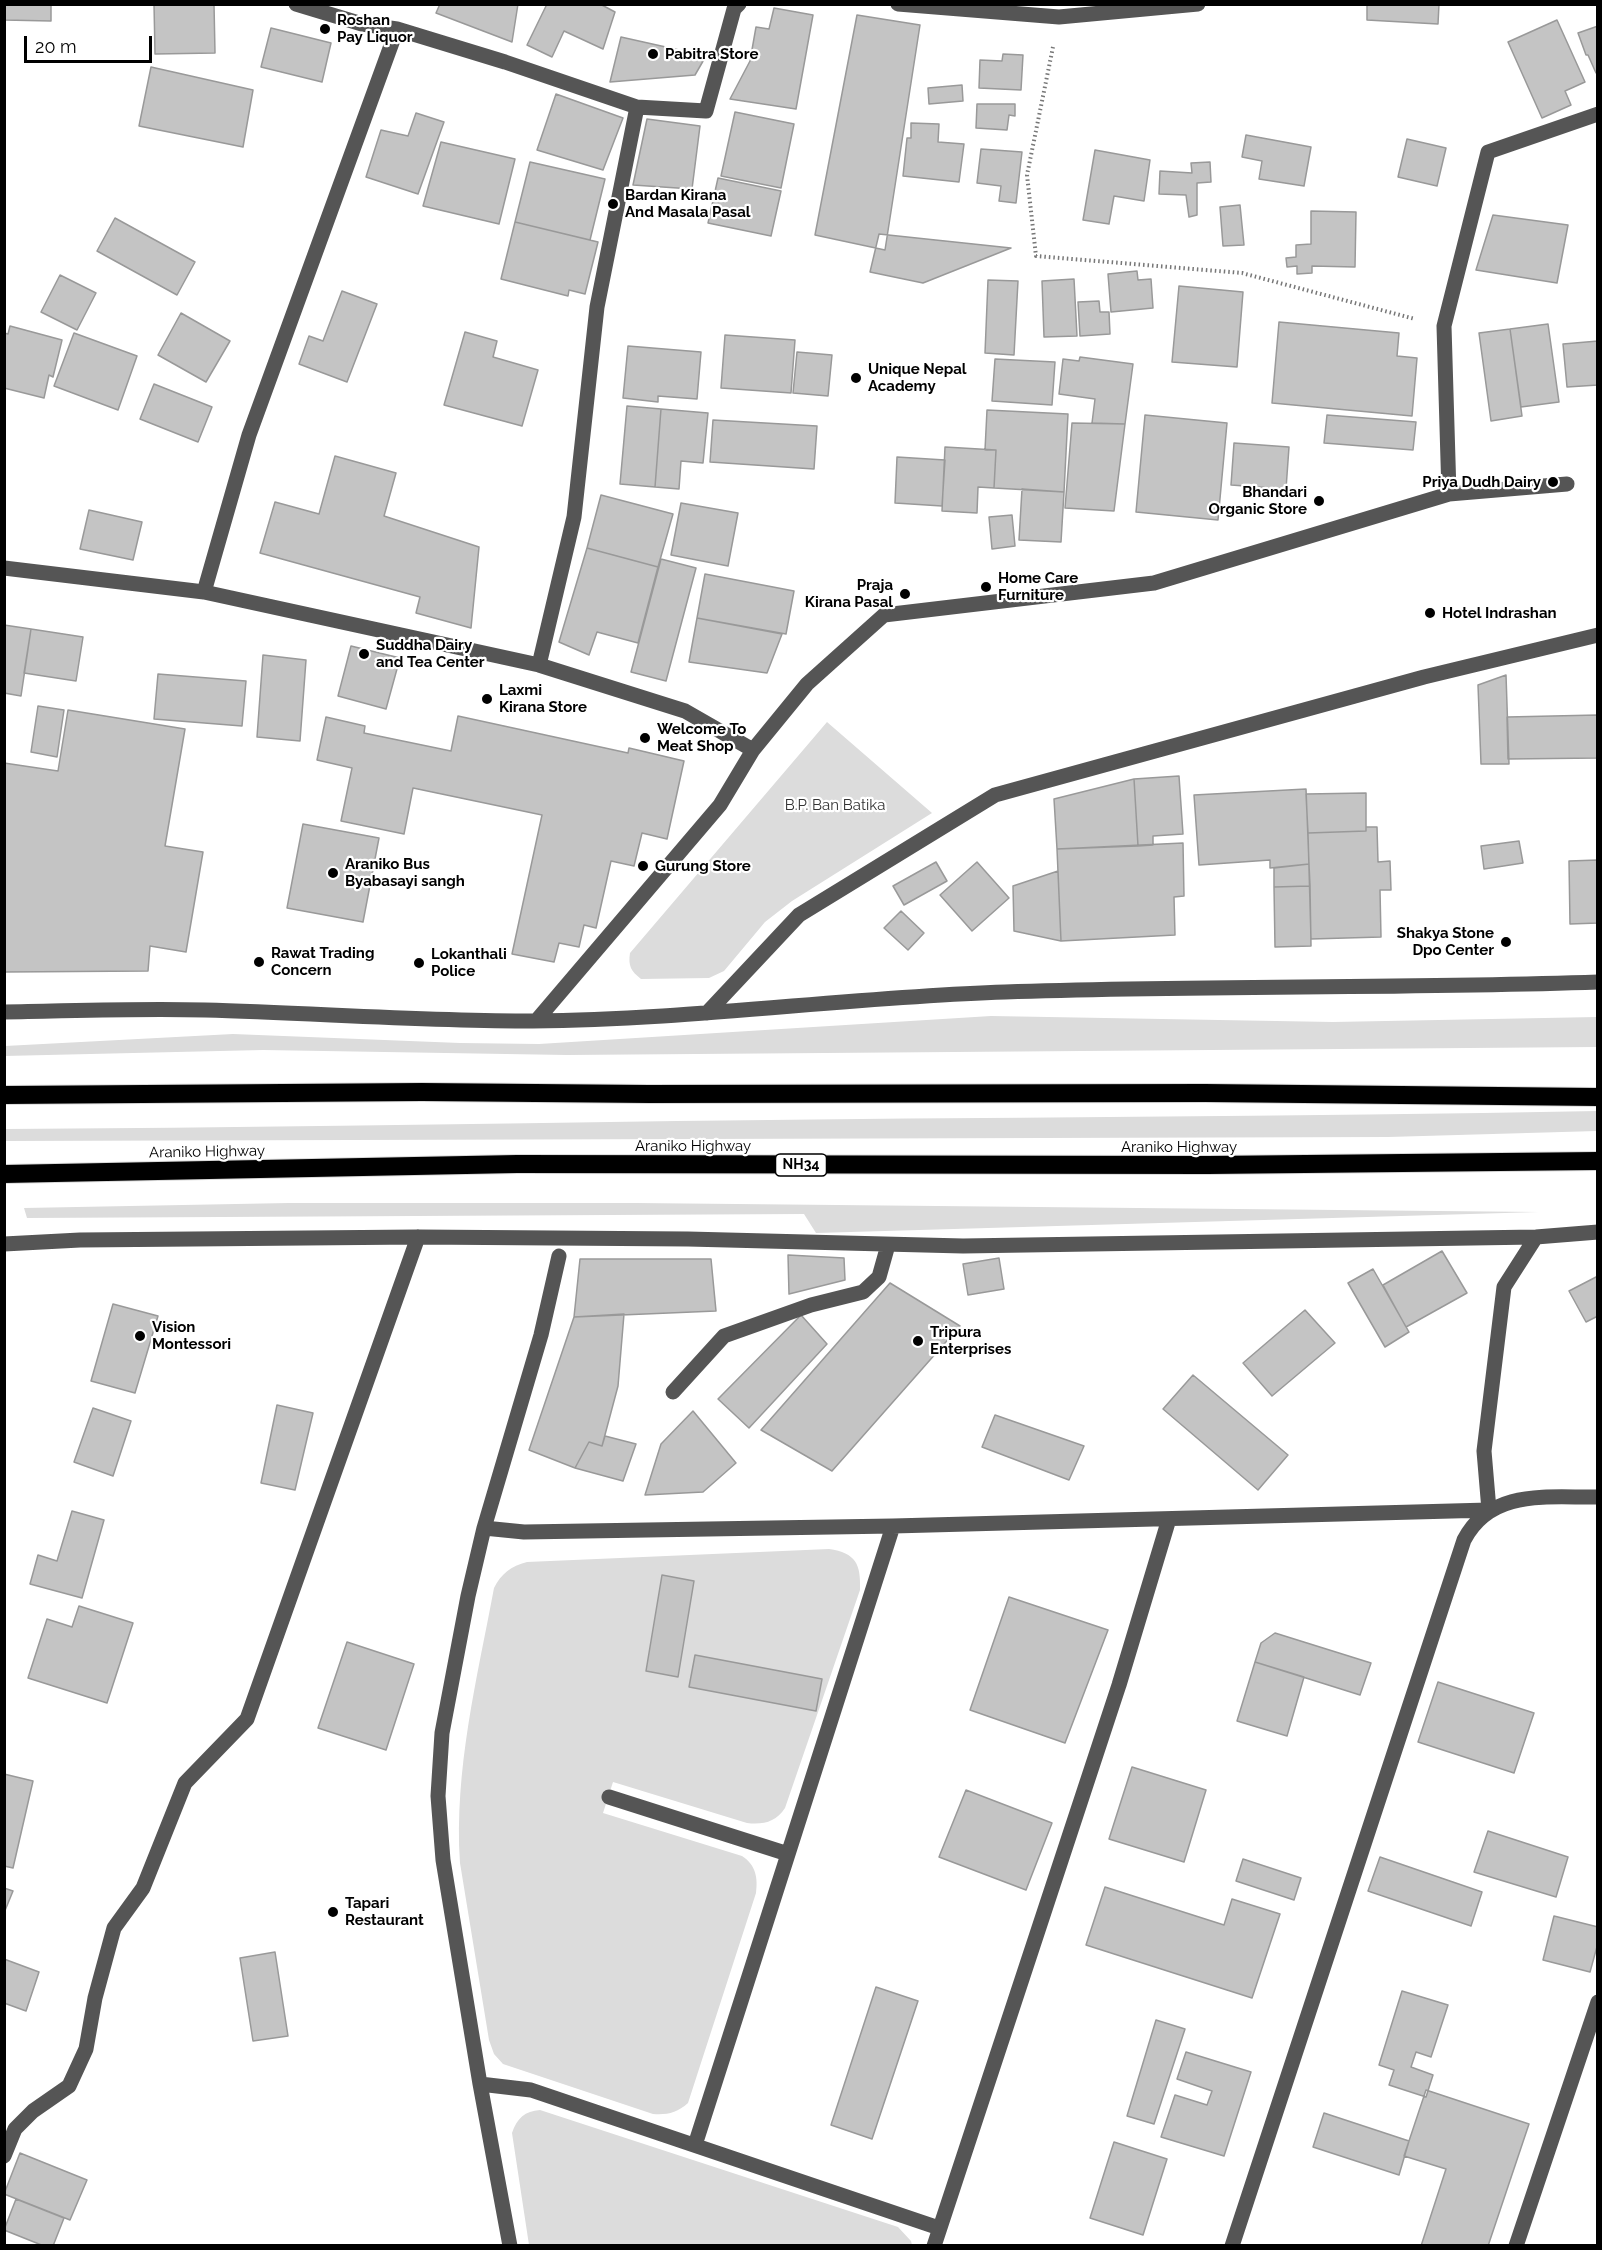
<!DOCTYPE html>
<style>
body{margin:0}
#map{position:relative;width:1602px;height:2250px;overflow:hidden;background:#fff;font-family:Raleway,sans-serif}
canvas{display:block}
.frame{position:absolute;inset:0;border:6px solid #000;pointer-events:none}
.scale{position:absolute;left:24px;top:36px;width:128px;height:27px;box-sizing:border-box;border:3px solid #000;border-top:0;padding-left:8px;font-size:18px;line-height:21px;white-space:nowrap;color:#000;-webkit-text-stroke:4px #fff;paint-order:stroke}
</style>
<div id="map">
<canvas width="1602" height="2250"></canvas>
<div class="frame"></div>
<div class="scale">20 m</div>
</div>
<script>
const context = document.querySelector('canvas').getContext('2d');
context.lineJoin = 'round';
function fill(path, color) {
  context.fillStyle = color;
  context.fill(path, 'evenodd');
}
function trace(path, color, width, dash) {
  context.strokeStyle = color;
  context.lineWidth = width;
  context.lineCap = dash ? 'butt' : 'round';
  context.setLineDash(dash || []);
  context.stroke(path);
}
function write(font, color, halo, rows, align = 'center') {
  context.font = font + ' Raleway,sans-serif';
  context.lineWidth = 4.5;
  context.setLineDash([]);
  context.textBaseline = 'middle';
  context.strokeStyle = halo;
  context.fillStyle = color;
  for (const [text, x, y, turn = 0] of rows) {
    context.save();
    context.translate(x, y);
    context.rotate((+turn || 0) * Math.PI / 180);
    context.textAlign = isNaN(turn) ? turn : align;
    if (halo) context.strokeText(text, 0, 0);
    context.fillText(text, 0, 0);
    context.restore();
  }
}
fill(new Path2D(`
 M827,722L932,813L792,901L765,922L724,971L709,978L641,979C631,971 628,966 630,953Z
 M991,1016L1333,1022L1597,1017V1047L567,1055L263,1050L4,1056L5,1046L233,1034L460,1043L539,1044Z
 M1598,1111L1597,1131L1388,1137L4,1141L5,1129C229,1128 453,1124 677,1121C984,1117 1291,1117 1598,1111Z
 M289,1203H636L1539,1212L816,1233L804,1214L27,1218L24,1208Z
 M829,1549C856,1553 861,1564 860,1590L785,1808C776,1822 763,1825 747,1823L613,1782L603,1813L742,1856C756,1865 758,1878 756,1893L688,2103C677,2113 667,2115 653,2114L503,2064L494,2054L489,2040L460,1863C454,1770 477,1679 494,1588C501,1574 511,1566 527,1562Z
 M540,2110L898,2227L911,2241L912,2245H529L512,2133C517,2118 525,2111 540,2110Z`), '#dcdcdc');
const building = new Path2D(`
 M4,4H51V21L4,20Z
 M154,4H214L215,53L155,54Z
 M440,4H518L512,42L436,13Z
 M547,4H600L615,12L603,49L564,31L552,57L527,45Z
 M1367,4H1439L1438,24L1367,20Z
 M774,8L813,15L796,109L730,99L750,61L756,27L769,29Z
 M857,15L920,25L885,250L815,235Z
 M1557,20L1585,82L1565,91L1571,105L1542,118L1508,42Z
 M1598,26V72L1596,73L1588,55H1586L1578,33Z
 M271,28L331,43L322,82L261,67Z
 M621,37L706,56L695,75L610,82Z
 M1003,54L1023,55L1021,90L979,88L980,60L1002,61Z
 M151,67L253,90L243,147L139,126Z
 M962,85L963,101L929,104L928,88Z
 M556,94L623,118L603,170L537,150Z
 M977,104H1015V116L1009,115L1007,130L976,128Z
 M735,112L794,124L781,188L721,176Z
 M416,113L444,122L418,194L366,177L381,130L408,136Z
 M647,119L700,126L692,189L633,185Z
 M911,123L939,124L938,142L964,144L959,182L903,176L907,138H911Z
 M1246,135L1311,147L1304,186L1259,179L1262,161L1242,157Z
 M1407,139L1446,148L1437,186L1398,177Z
 M441,142L515,159L499,224L423,206Z
 M981,149L1022,152L1016,203L999,201L1001,186L977,183Z
 M1095,150L1150,160L1144,201L1114,196L1109,224L1083,220Z
 M530,162L605,179L590,240L515,222Z
 M1210,162L1211,182L1197,183V215L1189,217L1186,195L1159,194L1160,171L1192,173L1191,163Z
 M718,178L781,191L771,236L708,223Z
 M1240,205L1244,245L1223,246L1220,207Z
 M1311,211L1356,212L1355,267L1312,266V273L1297,274V266L1287,267L1286,258L1296,257V245L1311,244Z
 M1493,215L1568,225L1557,283L1476,270Z
 M115,218L195,262L177,295L97,251Z
 M515,222L598,242L585,294L569,290L568,296L501,279Z
 M879,234L1011,248L923,283L870,272Z
 M1137,271L1138,280L1151,279L1153,308L1111,312L1108,274Z
 M60,275L96,293L77,330L41,312Z
 M1074,279L1077,336L1044,337L1042,281Z
 M988,280L1018,281L1014,355L985,353Z
 M1179,286L1243,292L1237,367L1172,362Z
 M342,291L377,304L347,382L299,364L309,336L323,341Z
 M1099,301L1100,312H1109L1110,334L1080,336L1078,302Z
 M181,313L230,341L206,382L158,355Z
 M1279,322L1399,333L1397,356L1417,358L1412,416L1272,403Z
 M1548,324L1559,402L1521,407L1510,329Z
 M10,326L62,340L53,377L49,375L44,398L4,388V333L8,334Z
 M1510,329L1522,416L1491,421L1479,333Z
 M465,332L497,341L493,357L538,370L522,426L444,405Z
 M74,333L137,356L118,410L54,386Z
 M725,335L795,340L791,393L721,388Z
 M1598,341V385L1567,387L1563,344Z
 M628,346L701,352L697,399L658,396V402L623,398Z
 M797,352L832,355L828,396L793,393Z
 M1080,357L1133,364L1125,424L1092,423L1095,399L1059,394L1063,359L1079,361Z
 M995,359L1055,362L1052,405L992,401Z
 M154,384L212,407L198,442L140,419Z
 M627,406L661,409L655,487L620,484Z
 M661,409L708,413L703,463L681,461L679,489L655,487Z
 M987,410L1068,414L1064,492L994,488L996,450H985Z
 M1145,415L1227,423L1218,520L1136,512Z
 M1327,415L1416,422L1413,450L1324,443Z
 M713,420L817,426L814,469L710,462Z
 M1072,423L1125,424L1114,511L1065,508Z
 M1234,443L1289,447L1286,489L1231,485Z
 M945,447L996,450L994,488L978,487L977,513L942,511Z
 M335,456L396,473L384,516L479,547L471,628L416,613L420,597L260,553L275,502L319,514Z
 M897,457L945,460L942,506L895,503Z
 M1022,489L1064,492L1061,542L1019,540Z
 M601,495L673,514L658,567L587,548Z
 M681,503L738,513L728,566L671,555Z
 M89,510L142,522L133,560L80,549Z
 M1012,515L1015,546L992,549L989,517Z
 M587,548L658,567L638,643L597,632L589,655L559,642Z
 M661,559L696,568L666,681L631,672Z
 M705,574L794,591L786,634L697,618Z
 M697,618L782,634L767,673L689,662Z
 M4,625L31,629L21,696L4,693Z
 M31,629L83,637L76,681L24,673Z
 M351,646L400,658L386,709L338,696Z
 M263,655L306,660L300,741L257,737Z
 M158,674L246,681L242,726L154,719Z
 M1506,675L1509,764H1481L1478,685Z
 M38,706L64,710L57,757L31,752Z
 M68,710L185,729L165,846L203,852L186,952L150,946L148,971L4,972V763L58,771Z
 M1598,715V758L1508,759L1507,717Z
 M458,716L628,753L629,748L684,761L667,839L642,833L634,866L611,861L596,928L584,925L579,947L559,943L554,962L512,954L542,815L413,788L404,834L341,821L352,768L317,760L326,717L365,726L364,733L451,751Z
 M1179,776L1183,834L1153,836V845L1138,846L1134,779Z
 M1134,779L1138,846L1057,849L1054,799Z
 M1306,789L1309,864L1270,868V860L1199,865L1194,795Z
 M1366,793V831L1308,833L1306,794Z
 M303,824L379,838L363,922L287,908Z
 M1366,827H1377L1378,862L1390,861L1391,890H1380L1381,937L1311,939L1308,833L1366,831Z
 M1519,841L1523,863L1484,869L1481,846Z
 M1183,843L1184,896L1174,897L1175,935L1061,941L1057,849Z
 M1598,860V923L1570,924L1569,861Z
 M936,862L947,881L904,905L893,886Z
 M977,862L1009,898L972,931L940,895Z
 M1309,864L1310,886L1274,887V868Z
 M1058,871L1061,941L1014,931L1013,886Z
 M1310,886L1311,946L1275,947L1274,887Z
 M901,911L924,933L908,950L884,928Z
 M1442,1251L1467,1293L1406,1327L1383,1285Z
 M788,1255L844,1258L845,1280L789,1294Z
 M999,1258L1004,1289L968,1295L963,1264Z
 M580,1259H711L716,1311L574,1317Z
 M1373,1269L1409,1332L1385,1347L1348,1283Z
 M1598,1276V1316L1586,1322L1569,1291Z
 M890,1283L960,1326L832,1471L761,1430Z
 M113,1304L158,1316L135,1393L91,1381Z
 M1305,1310L1335,1343L1272,1396L1243,1363Z
 M624,1314L618,1386L602,1446L589,1442L575,1468L529,1450L574,1317Z
 M801,1315L827,1344L749,1428L718,1399Z
 M1193,1375L1288,1455L1258,1490L1163,1409Z
 M277,1405L313,1413L295,1490L261,1483Z
 M93,1408L131,1421L113,1476L74,1462Z
 M693,1411L736,1463L703,1492L645,1495L661,1444Z
 M995,1415L1084,1446L1069,1480L982,1447Z
 M605,1436L636,1444L623,1481L575,1468L589,1442L602,1446Z
 M72,1511L104,1520L82,1598L30,1584L38,1555L57,1561Z
 M662,1575L694,1581L678,1677L646,1671Z
 M1009,1597L1108,1630L1065,1743L970,1710Z
 M79,1606L133,1623L107,1703L28,1678L47,1619L72,1627Z
 M1275,1633L1371,1663L1360,1695L1255,1662L1261,1643Z
 M347,1642L414,1664L386,1750L318,1728Z
 M695,1655L822,1679L816,1711L689,1687Z
 M1255,1662L1304,1677L1287,1736L1237,1721Z
 M1438,1682L1534,1713L1514,1773L1418,1742Z
 M1132,1767L1206,1790L1184,1862L1109,1839Z
 M4,1774L33,1781L13,1868L4,1866Z
 M966,1790L1052,1823L1026,1890L939,1857Z
 M1488,1831L1568,1857L1556,1897L1474,1872Z
 M1380,1857L1482,1892L1471,1926L1368,1891Z
 M1243,1859L1301,1878L1294,1900L1236,1881Z
 M1105,1887L1224,1925L1232,1899L1280,1914L1252,1998L1086,1945Z
 M4,1888L13,1891L4,1913Z
 M1554,1916L1598,1927V1943L1590,1972L1543,1960Z
 M275,1952L288,2036L253,2041L240,1958Z
 M4,1959L39,1972L26,2011L4,2003Z
 M876,1987L918,2001L872,2139L831,2125Z
 M1402,1991L1448,2005L1431,2057L1416,2052L1411,2067L1433,2075L1426,2097L1389,2085L1394,2070L1379,2065Z
 M1156,2020L1185,2029L1154,2124L1127,2116Z
 M1186,2052L1251,2072L1224,2156L1161,2137L1175,2095L1207,2105L1212,2091L1177,2079Z
 M1426,2090L1529,2124L1488,2246H1421L1446,2169L1404,2156Z
 M1324,2113L1409,2141L1399,2175L1313,2147Z
 M1114,2142L1167,2159L1143,2235L1090,2218Z
 M20,2153L87,2180L70,2220L4,2194Z
 M16,2199L64,2218L53,2246H44L4,2230Z`);
fill(building, '#c4c4c4');
trace(building, '#999', 1.5);
const highway = new Path2D(`
 M4,1095L422,1092L649,1094L1205,1093L1598,1097
 M4,1174L517,1164L1208,1165L1598,1161`);
trace(highway, '#dbdbdb', 20);
trace(new Path2D(`
 M1053,47L1027,175L1036,256L1242,273L1415,319`), '#777', 4, [1.5, 3]);
trace(new Path2D(`
 M296,4L362,24L397,29L505,62L637,107
 M898,4L1059,17L1198,4
 M1449,494L1567,484
 M4,568L204,592L249,435L397,29
 M204,592L539,665L685,711L753,750
 M539,665L574,517L597,307L637,107L706,111L734,9L739,4
 M4,1012C71,1011 138,1008 205,1010C314,1013 424,1021 533,1021C691,1020 847,997 1005,992C1202,985 1400,989 1598,982
 M707,1013L799,915L995,795L1424,677L1598,635
 M536,1021L720,805L753,750L807,684L884,615L1154,583L1449,494L1444,326L1488,152L1598,114
 M4,1244L80,1240L418,1237L688,1239L963,1246L1536,1237L1598,1232
 M673,1392L724,1336L811,1305L863,1292L879,1277L888,1245
 M484,1528L524,1532L893,1526L1489,1510L1484,1451L1504,1287L1536,1237
 M609,1797L788,1854
 M480,2084L531,2090L939,2228
 M695,2145L893,1526
 M4,2156L15,2129L33,2111L69,2086L86,2049L95,1998L114,1928L143,1888L185,1783L247,1719L418,1237
 M510,2246L480,2084L443,1860L438,1796L442,1733L468,1596L484,1528L541,1335L559,1256
 M934,2246L1119,1685L1169,1519
 M1232,2246L1464,1540C1491,1488 1548,1498 1598,1497
 M1516,2246L1598,2002`), '#555', 15);
trace(highway, '#000', 18);
for (const [x, y, r, color] of [
 [325,29,6,"#000"],
 [653,54,6,"#000"],
 [613,204,6,"#000"],
 [856,378,6,"#000"],
 [1553,482,6,"#000"],
 [1319,501,6,"#000"],
 [986,587,6,"#000"],
 [905,594,6,"#000"],
 [1430,613,6,"#000"],
 [364,654,6,"#000"],
 [487,699,6,"#000"],
 [645,738,6,"#000"],
 [643,866,6,"#000"],
 [333,873,6,"#000"],
 [1506,942,6,"#000"],
 [259,962,6,"#000"],
 [419,963,6,"#000"],
 [140,1336,6,"#000"],
 [918,1341,6,"#000"],
 [333,1912,6,"#000"]
]) {
  const dot = new Path2D();
  dot.arc(x, y, r, 0, 2 * Math.PI);
  context.fillStyle = color;
  context.fill(dot);
  trace(dot, '#fff', 2);
}
for (const [x, y, w] of [
 [801,1165,51]
]) {
  const box = new Path2D();
  box.roundRect(x - w / 2, y - 11, w, 22, 4.5);
  context.fillStyle = '#fff';
  context.fill(box);
  trace(box, '#000', 1.5);
}
write('bold 14px', '#000', null, [
 ["NH34",801,1165]
]);
write('bold 15px', '#000', '#fff', [
 ["Roshan",337,20],
 ["Pay Liquor",337,37],
 ["Pabitra Store",665,54],
 ["Bardan Kirana",625,195],
 ["And Masala Pasal",625,212],
 ["Unique Nepal",868,369],
 ["Academy",868,386],
 ["Priya Dudh Dairy",1541,482,"right"],
 ["Bhandari",1307,492,"right"],
 ["Organic Store",1307,509,"right"],
 ["Home Care",998,578],
 ["Furniture",998,595],
 ["Praja",893,585,"right"],
 ["Kirana Pasal",893,602,"right"],
 ["Hotel Indrashan",1442,613],
 ["Suddha Dairy",376,645],
 ["and Tea Center",376,662],
 ["Laxmi",499,690],
 ["Kirana Store",499,707],
 ["Welcome To",657,729],
 ["Meat Shop",657,746],
 ["Araniko Bus",345,864],
 ["Byabasayi sangh",345,881],
 ["Gurung Store",655,866],
 ["Shakya Stone",1494,933,"right"],
 ["Dpo Center",1494,950,"right"],
 ["Rawat Trading",271,953],
 ["Concern",271,970],
 ["Lokanthali",431,954],
 ["Police",431,971],
 ["Vision",152,1327],
 ["Montessori",152,1344],
 ["Tripura",930,1332],
 ["Enterprises",930,1349],
 ["Tapari",345,1903],
 ["Restaurant",345,1920]
], 'left');
write('15px', '#333', '#fff', [
 ["B.P. Ban Batika",835,805]
]);
write('15px', '#000', '#fff', [
 ["Araniko Highway",693,1146],
 ["Araniko Highway",1179,1147],
 ["Araniko Highway",207,1152,-1]
]);
</script>
